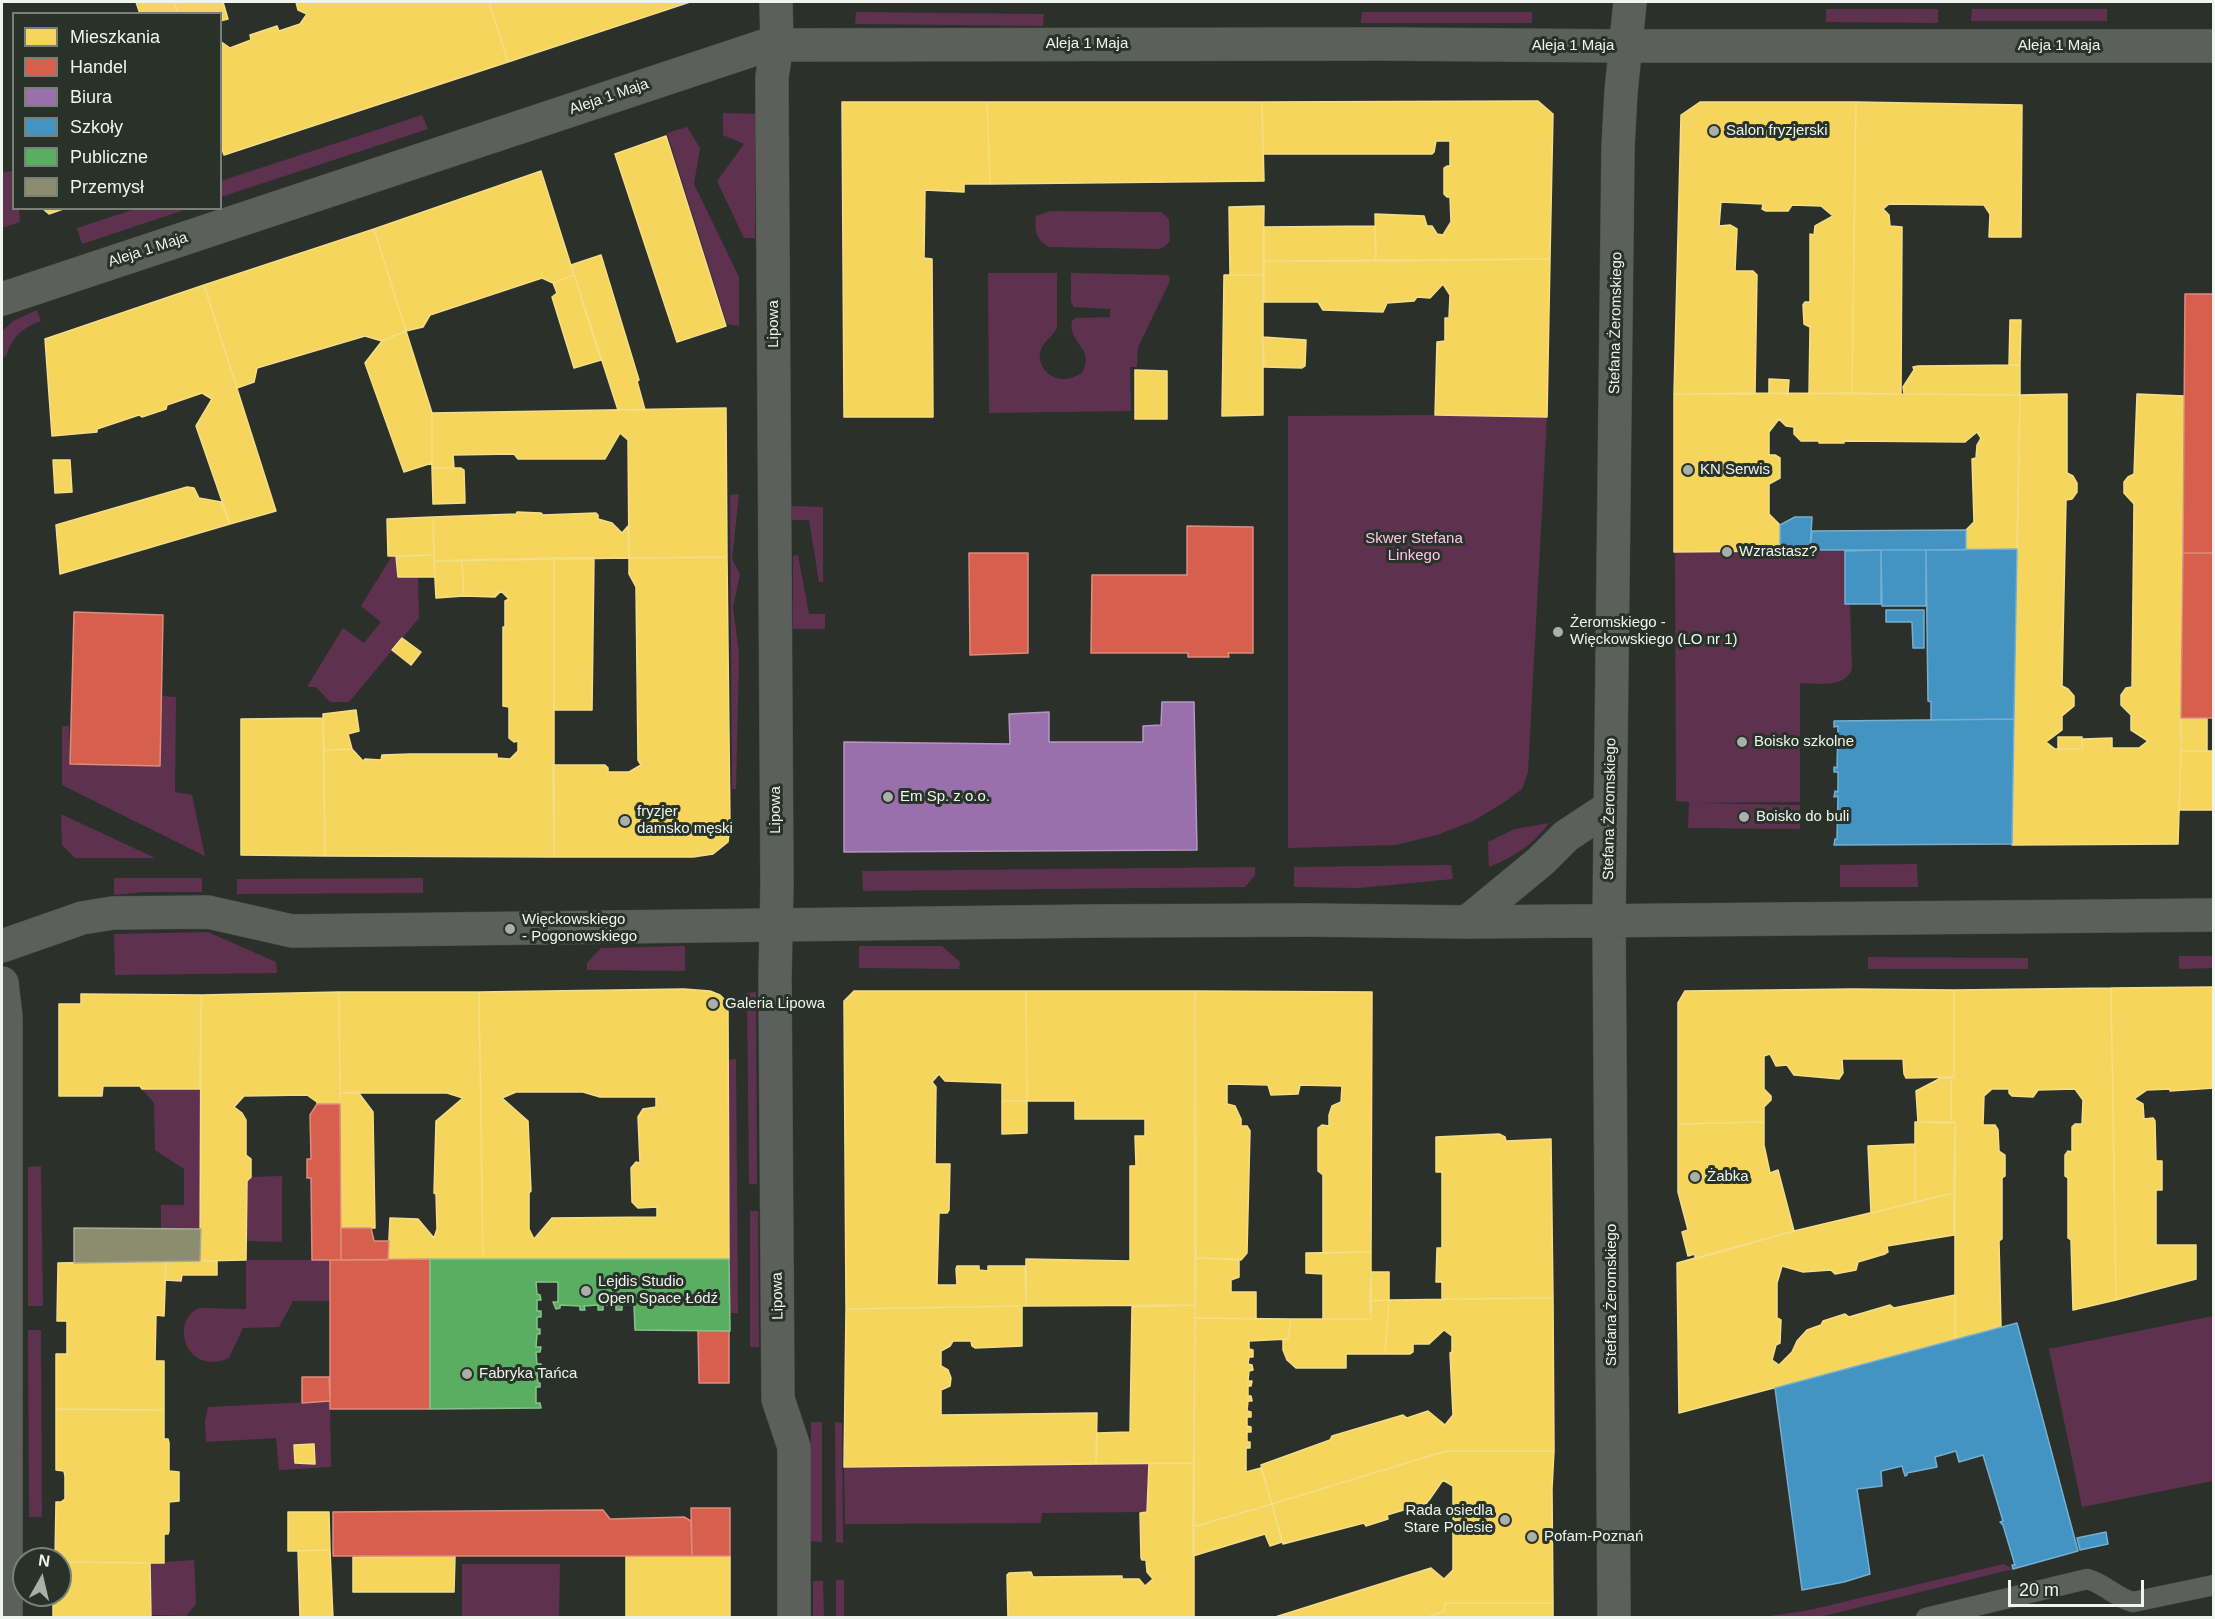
<!DOCTYPE html>
<meta charset="utf-8">
<style>
body{margin:0}
#map{position:relative;width:2215px;height:1619px;overflow:hidden;background:#2b302b;font-family:Helvetica,sans-serif}
canvas{display:block}
.frame{position:absolute;inset:0;border:3px solid #eef4ee;pointer-events:none}
.legend{position:absolute;left:12px;top:12px;width:210px;height:198px;box-sizing:border-box;background:#293229;border:2px solid #788078;margin:0;padding:8px 10px;list-style:none;font-size:18px;color:#eef4ee}
.legend li{display:flex;align-items:center;gap:12px;height:30px}
.legend b{width:30px;border:2px solid #788078}
.north{position:absolute;left:12px;top:1547px;width:60px;height:60px;box-sizing:border-box;background:#293229;border:2px solid #788078;border-radius:50%;rotate:8deg;font-size:16px;font-weight:700;line-height:24px;text-align:center;color:#eef4ee}
.north::after{content:'';display:block;margin:auto;width:21px;height:27px;background:#aaafaa;clip-path:polygon(50% 0,100% 100%,50% 72%,0 100%)}
.scale{position:absolute;left:2008px;top:1580px;width:136px;height:27px;box-sizing:border-box;border:3px solid #eef4ee;border-top:0;padding-left:8px;font-size:18px;line-height:21px;white-space:nowrap;color:#eef4ee;-webkit-text-stroke:4px #293229;paint-order:stroke}
</style>
<div id="map">
<canvas width="2215" height="1619"></canvas>
<div class="frame"></div>
<ul class="legend">
<li><b style="height:16px;background:#f6d55c"></b>Mieszkania</li>
<li><b style="height:16px;background:#d6604d"></b>Handel</li>
<li><b style="height:16px;background:#9970ab"></b>Biura</li>
<li><b style="height:16px;background:#4393c3"></b>Szkoły</li>
<li><b style="height:16px;background:#5aae61"></b>Publiczne</li>
<li><b style="height:16px;background:#8c8c6e"></b>Przemysł</li>
</ul>
<div class="north">N</div>
<div class="scale">20 m</div>
</div>
<script>
const context = document.querySelector('canvas').getContext('2d');
context.lineJoin = 'round';
function fill(path, color) {
  context.fillStyle = color;
  context.fill(path, 'evenodd');
}
function trace(path, color, width, dash) {
  context.strokeStyle = color;
  context.lineWidth = width;
  context.lineCap = dash ? 'butt' : 'round';
  context.setLineDash(dash || []);
  context.stroke(path);
}
function write(font, color, halo, rows, align = 'center') {
  context.font = font + ' Helvetica,sans-serif';
  context.lineWidth = 6;
  context.setLineDash([]);
  context.textBaseline = 'middle';
  context.strokeStyle = halo;
  context.fillStyle = color;
  for (const [text, x, y, turn = 0] of rows) {
    context.save();
    context.translate(x, y);
    context.rotate((+turn || 0) * Math.PI / 180);
    context.textAlign = isNaN(turn) ? turn : align;
    if (halo) context.strokeText(text, 0, 0);
    context.fillText(text, 0, 0);
    context.restore();
  }
}
fill(new Path2D(`
 M1826,9H1938V23L1826,22Z
 M1972,9H2107V21H1971Z
 M856,12L1044,14L1043,26L855,24Z
 M1362,12H1532V23H1361Z
 M723,113L756,114L755,238H744L717,181L744,144L723,135Z
 M422,115L428,129L221,197V181Z
 M687,127L700,148L694,184L739,277V326L727,324L667,133Z
 M13,171L14,208L19,209L20,222L2,228V172Z
 M138,208L187,209L82,244L77,228Z
 M1050,211L1161,212L1169,219L1170,241L1164,247L1158,249L1049,247C1036,240 1034,230 1036,216Z
 M988,273H1057V328C1053,335 1046,340 1042,347C1034,362 1048,380 1064,379C1070,379 1077,376 1082,373C1096,348 1067,343 1072,321L1076,318L1110,317V309L1074,307L1071,302V273L1168,275L1170,278L1169,283L1138,347L1137,367H1130L1131,411L989,413Z
 M37,310L41,321C22,328 13,336 6,356L2,358V331L13,321Z
 M1435,415L1547,417L1528,772L1522,789L1503,803L1473,821L1437,835L1396,845L1288,848V416Z
 M739,494L732,559L740,574L733,607L739,653L736,789H732L730,495Z
 M791,506L823,507V582H819L809,520H792Z
 M1845,551V604H1850L1852,669C1844,689 1818,683 1800,683V802L1693,803L1800,805V829L1688,828L1689,802L1676,801L1675,552Z
 M798,555L809,614H825V629H793V556Z
 M392,556H396L418,577L419,618L349,702H330L316,687H307L343,628L364,643L381,622L361,606Z
 M162,696L176,697L175,792L192,795L205,856L62,785V726H69L70,764L160,765Z
 M61,814L155,858H75L62,845Z
 M1549,823C1533,845 1514,857 1489,867L1488,842L1515,829Z
 M1917,864L1918,887H1840V865Z
 M1451,865L1453,879L1359,888L1294,887V867Z
 M1255,867V875L1245,887L863,891L862,871Z
 M114,878H202V892H144L114,895Z
 M423,878V893L237,894V879Z
 M208,932L276,962L277,973L115,975L114,934Z
 M685,946V971L587,970V963L601,948Z
 M859,946H942L960,962L959,969L859,968Z
 M2179,956H2213V968L2179,969Z
 M1868,957L2028,958V969H1868Z
 M756,992L757,1184H749L747,993Z
 M736,1059L738,1313H730L728,1060Z
 M142,1089H200L201,1229L161,1228V1205H184V1169L155,1150L154,1103Z
 M41,1166L43,1306H28V1167Z
 M282,1176V1242L246,1241L247,1181L251,1177Z
 M750,1211H758L759,1347H750Z
 M246,1260H330V1301H293L279,1327L243,1328L229,1358C185,1377 170,1320 199,1308L246,1309Z
 M2213,1316V1481L2082,1507L2049,1349Z
 M28,1330H41L42,1517H29Z
 M330,1401L331,1467L279,1470L276,1438L206,1442L205,1421L208,1407Z
 M811,1422H822V1542L811,1541Z
 M835,1422L842,1423L843,1543L836,1542Z
 M1149,1463L1147,1512L1042,1513L1041,1523L845,1524L844,1467Z
 M194,1560L196,1604L186,1616L151,1615L150,1563Z
 M462,1564H560L559,1617H462Z
 M2004,1564L2013,1569L1820,1617H1763L1805,1611Z
 M836,1580H844V1617H836Z
 M813,1581H823L824,1617H813Z`), '#5e324f');
const homes = new Path2D(`
 M136,2H174L178,14H140Z
 M174,2H223L228,19L220,21V14H178Z
 M291,2H489L508,62L224,155L220,143V41L230,48L251,40L250,35L277,26L279,31L300,24L307,14L298,10L296,2Z
 M489,2H690L508,62Z
 M1538,101L1553,114L1550,259L1376,261L1375,214L1424,216L1427,226H1432L1437,234L1443,235L1451,222L1450,197H1447L1444,194V168L1447,166H1450V141H1436L1434,152L1432,154H1263L1262,102Z
 M842,102H987L990,184H964V192L925,190L924,258L932,259L933,417H844Z
 M987,102H1262L1264,181L990,184Z
 M1700,102H1856L1852,393L1809,394L1810,327L1804,324L1803,305L1805,302H1810V234L1814,235L1815,226L1833,216L1821,206L1792,205L1788,211H1766L1762,209L1763,204L1721,202L1719,226L1730,225L1737,229L1735,271H1753L1757,275L1755,394H1674L1681,115Z
 M1856,102L2022,105L2021,237H1989L1990,214L1984,205L1889,204L1883,209L1889,215L1890,226L1902,227L1901,394L1852,393Z
 M666,136L726,326L677,342L615,154Z
 M541,171L574,275L553,283L542,278L430,315L423,327L406,331L374,229Z
 M1264,206L1263,275H1230L1229,207Z
 M42,208H66L49,214Z
 M1375,226L1376,261H1264V227Z
 M374,229L406,331L382,341L365,336L257,368L254,382L237,388L204,285Z
 M601,255L639,380L637,381L645,410H618L571,265Z
 M1550,259L1547,417L1435,415L1437,342L1445,341V318H1449L1450,295L1443,284L1430,298L1417,297L1414,301L1387,303L1383,312L1323,310L1318,302H1264V261Z
 M574,275L601,360L574,368L552,297L557,293L553,283Z
 M1224,275H1263V415L1222,416Z
 M204,285L276,511L230,524L196,426L212,399L202,393L167,405L166,409L142,417L139,415L97,429V432L52,436L45,339Z
 M2010,320H2021L2020,365H2009Z
 M406,331L432,413V463L404,472L365,363L382,341Z
 M1263,337L1306,340L1305,366L1302,368L1264,367Z
 M2020,365V395L1904,394L1903,387L1914,370L1913,367L1918,366Z
 M1135,370L1167,371V419H1135Z
 M1769,379L1789,380L1788,394L1769,393Z
 M1769,393L2020,395L2017,549L1966,550V530L1974,522L1972,459L1976,458L1977,445L1981,438L1977,432L1965,442L1844,441V443H1819V441H1801L1794,434V427L1786,426L1779,419L1769,432V455H1775L1780,458V478L1769,484V514L1780,525V551L1674,552V394Z
 M2067,394V473L2073,476L2077,483V492L2072,499L2066,500L2062,686L2068,689L2074,696V706L2062,716V730L2046,742L2055,749H2082L2083,739L2112,738V748H2139L2148,741L2131,730V715L2121,705V695L2126,688L2132,687L2134,504L2124,493V482L2128,477L2134,474L2137,394L2184,396L2181,751L2178,844L2012,845L2020,395Z
 M726,408L727,557L629,558L628,440L620,433L605,459H518L514,454L453,455L454,468H432V413Z
 M53,460H70L72,492L55,493Z
 M432,468H461L464,470L465,503L433,504Z
 M187,487L194,488L199,498L221,502L230,524L60,574L56,525Z
 M517,512L541,513L543,515L596,513L598,515V519L612,523L622,533L628,526L629,558L434,561L433,517L516,514Z
 M433,517L434,555L388,556L387,519Z
 M434,555L435,577H398L396,556Z
 M727,557L730,826L728,842L713,854L693,857H554L553,765H605L608,768V772H629L641,765L638,760L636,587L629,574V558Z
 M554,558V857L325,856L324,750L352,749L363,761L365,759L381,760L382,755L410,754H497V758L510,759L518,751V741L514,742L509,738V707L503,706V627H505V601L509,599L501,591L495,597L464,596L462,560Z
 M554,558H594L592,710H554Z
 M462,560L464,596L436,598L434,561Z
 M402,638L421,652L411,665L392,650Z
 M356,710L359,731L348,734L352,749L324,750L323,714Z
 M323,718L325,856L241,855V719Z
 M2181,718H2207V751H2181Z
 M2058,737H2082V749H2058Z
 M2181,751H2214V810H2179Z
 M2214,987V1088L2170,1091V1089L2147,1090L2134,1099L2143,1104L2144,1119L2153,1118L2155,1121L2156,1161H2162V1190H2156V1245H2196V1279L2116,1300L2111,988Z
 M2111,988L2116,1300L2073,1310L2071,1240L2068,1238V1178L2065,1176V1155L2068,1151L2072,1152V1127L2075,1124H2082L2083,1100L2075,1089L2038,1090L2033,1097L2012,1096L2009,1093V1089H1992L1984,1096L1983,1125H1995L1998,1130L1999,1151L2005,1155V1176L2002,1178V1239L1999,1241L2001,1327L1955,1340V1122L1951,1123V1078L1954,1077V990Z
 M684,989L710,991L720,995L725,1000L728,1009L729,1259L483,1260L479,992ZM516,1092H583L600,1097H656V1107L643,1109L638,1117L640,1163L636,1162L631,1168L632,1202L638,1208L657,1207V1217L552,1218L534,1239L529,1229V1193L531,1191L528,1121L502,1098Z
 M1853,989L1954,990V1077L1906,1078L1904,1074L1903,1059H1842L1843,1073L1839,1079L1794,1075L1787,1065L1776,1066L1770,1054L1764,1056V1089L1771,1096V1100L1764,1107V1122L1678,1124V1003L1685,991Z
 M854,991H1026L1027,1101H1002V1083L945,1081L939,1074L932,1082L936,1087L935,1164H950L949,1210L947,1213H939L937,1285H957L956,1269L957,1266H979V1270L988,1271V1266H1025L1026,1306L846,1309L844,1001Z
 M1026,991H1195V1305L1026,1306V1259L1130,1261V1166H1136L1135,1136H1145V1119H1075V1101H1027Z
 M1195,991L1372,992L1371,1252L1323,1253V1175L1318,1171V1128L1322,1125L1329,1126V1115L1332,1106L1341,1102L1342,1086L1300,1085L1298,1094L1271,1095L1268,1085L1227,1084V1104L1235,1106L1241,1119V1126H1247L1250,1131L1247,1253L1241,1260L1196,1258Z
 M339,992H479L483,1260H388L390,1218L418,1219L434,1238L437,1229L436,1194L434,1193L436,1121L463,1098L447,1093H340Z
 M339,992L340,1104H317V1102L307,1095L244,1096L234,1107L242,1113L246,1120V1155L251,1159V1177L247,1181L246,1260L200,1261L201,995Z
 M81,994L201,995L200,1089H142L140,1086H103L102,1096H59V1004H81Z
 M1941,1078H1951V1123L1918,1122L1916,1091Z
 M358,1092L373,1112L375,1228H341L340,1093Z
 M1002,1101H1027V1133L1002,1134Z
 M1764,1122V1145L1770,1173L1778,1170L1794,1231L1695,1259V1254L1688,1256L1682,1232L1688,1230L1678,1192V1124Z
 M1915,1122H1955L1954,1193L1915,1202Z
 M1499,1134L1505,1137L1506,1141L1551,1139L1553,1298L1442,1299V1282H1436L1437,1248H1442V1172H1436V1137Z
 M1915,1144V1202L1871,1213L1868,1146Z
 M1954,1193V1235L1887,1246L1888,1252L1885,1254L1858,1262L1856,1270L1835,1274L1831,1270L1803,1272L1782,1266L1777,1283V1318L1781,1320L1780,1343L1776,1345L1772,1360L1779,1365L1792,1352L1797,1341L1807,1330L1821,1325L1823,1321L1845,1314L1849,1317L1890,1305L1894,1308L1955,1295V1340L1679,1413L1677,1263L1794,1231Z
 M1371,1252V1319H1323V1274L1306,1273V1253Z
 M1196,1258L1239,1259V1277L1231,1280V1292H1256V1319L1195,1318Z
 M166,1261L164,1316L156,1315L155,1361H164V1410L56,1409V1354H67V1321H57L58,1263Z
 M166,1261H217V1275H182L181,1281L165,1280Z
 M1371,1272H1389V1300L1370,1301Z
 M1553,1298L1554,1451H1446L1272,1504L1261,1465L1330,1440L1332,1436L1403,1415L1407,1418L1428,1411L1445,1425L1453,1415L1450,1353L1452,1352V1336L1444,1330L1429,1344H1413V1352L1410,1354H1385L1389,1300Z
 M1389,1300L1385,1354H1346V1368H1296L1287,1360L1283,1350V1339H1288L1291,1319H1371L1370,1301Z
 M1195,1305L1194,1463L1096,1464L1097,1433L1130,1432L1132,1307Z
 M1022,1306V1346L975,1348L972,1346L971,1341H953L950,1346L941,1351V1366L948,1370L951,1378L950,1386L941,1390V1415L1097,1413L1096,1464L844,1467L846,1309Z
 M1195,1318L1291,1319L1288,1339L1249,1341V1349L1253,1350V1357H1249L1248,1364L1252,1365L1253,1370L1249,1371L1248,1381H1252L1251,1386H1248V1396H1251L1252,1401H1248L1247,1411L1251,1412V1417H1247V1426L1251,1427V1432H1247V1442H1250V1448H1246V1472L1261,1468L1272,1504L1193,1527Z
 M56,1409L164,1410V1439H168L169,1443V1471L179,1472V1501L169,1502V1531L168,1534H164V1563L60,1562V1559H55L56,1502H61L65,1499V1476L64,1471L56,1470Z
 M314,1444L315,1464L295,1463L294,1445Z
 M1446,1451H1554L1552,1489L1553,1603H1445V1611L1425,1618H1272L1431,1568L1444,1579L1453,1570V1486L1443,1480L1427,1503L1387,1515L1388,1519L1366,1526L1364,1523L1283,1544L1272,1504Z
 M1149,1463H1194V1618H1008L1007,1575L1009,1573L1031,1572L1033,1577L1122,1576V1579H1139L1145,1586L1153,1579L1147,1572L1146,1560H1142L1141,1558L1140,1513L1147,1512Z
 M1272,1504L1282,1542L1270,1546L1265,1534L1193,1556V1527Z
 M288,1512H329L330,1550L288,1551Z
 M330,1550L333,1618H300L298,1551Z
 M455,1556L454,1592H353V1557Z
 M626,1556H730V1618H626Z
 M60,1562L150,1563L151,1618H53V1595H60Z
 M1445,1603H1553V1618H1425L1445,1611Z`);
fill(homes, '#f6d55c');
trace(homes, '#f4de88', 1.5);
const shops = new Path2D(`
 M2185,294H2214V553H2183Z
 M1187,526L1253,527V653H1228L1229,657H1188V653H1091L1092,575H1187Z
 M969,553H1028V653L970,655Z
 M2183,553H2214V718H2181Z
 M74,612L163,615L160,766L70,764Z
 M317,1104H340L341,1260H312L311,1178H307V1159H311L310,1115Z
 M341,1228H371L374,1241H389L388,1260H341Z
 M430,1259V1409H330V1260Z
 M698,1330L729,1331V1383H699Z
 M302,1377H329L330,1401L302,1403Z
 M691,1508H730V1556H692Z
 M603,1510L610,1519L684,1517L691,1521L692,1556H333V1512Z`);
fill(shops, '#d6604d');
trace(shops, '#dd8c7d', 1.5);
const offices = new Path2D(`
 M1162,702H1194L1197,850L844,852V742L1010,744L1009,714L1049,712V742H1143V726L1161,725Z`);
fill(offices, '#9970ab');
trace(offices, '#b298bf', 1.5);
const schools = new Path2D(`
 M1795,517H1812L1810,550L1780,551V525Z
 M1966,530V550H1810L1812,531Z
 M2017,549L2014,719L1931,720V702L1928,701L1926,550Z
 M1881,550H1926V606H1882Z
 M1881,550V604H1845V551Z
 M1886,610H1924V648H1913L1912,622H1886Z
 M2014,719L2012,844L1834,845L1835,839H1837L1838,796L1834,797L1835,791L1838,792V772H1834V767L1837,768L1838,726L1834,727V721Z
 M2017,1323L2078,1551L2013,1569L2012,1565H2015L2003,1525L2000,1522L2003,1521L1983,1455L1959,1462L1956,1451L1935,1457L1937,1467L1907,1473V1475L1905,1476L1902,1466L1881,1471L1882,1486L1857,1489L1870,1574L1844,1582L1802,1590L1775,1388Z
 M2106,1532L2108,1544L2080,1550L2077,1538Z`);
fill(schools, '#4393c3');
trace(schools, '#76b0d0', 1.5);
const public = new Path2D(`
 M430,1259H729L730,1331L635,1330L634,1305H622V1310H616V1305H603V1310H598V1305L584,1306L585,1310H580V1306L560,1305V1308L556,1309L553,1302H558V1282H536L537,1294L540,1295L541,1300H537V1311H541V1317H537V1329H540V1334H537L536,1347H541L540,1352H536L537,1364H541V1370H537L538,1383H540V1387H536V1403H540L541,1408L430,1409Z`);
fill(public, '#5aae61');
trace(public, '#86c38b', 1.5);
const industry = new Path2D(`
 M74,1228L201,1229L200,1261L74,1263Z`);
fill(industry, '#8c8c6e');
trace(industry, '#a9ab94', 1.5);
const service = new Path2D(`
 M1926,1618L2087,1579C2104,1583 2116,1598 2133,1602L2214,1585`);
const minor = new Path2D(`
 M776,2L777,45L772,77V95L777,884L775,978L778,1399L794,1447V1618
 M1626,46H2214
 M2,983L6,1017V1618`);
const tertiary = new Path2D(`
 M2,299L767,45L1382,44L1626,46
 M1467,922L1541,861L1566,836L1610,807
 M2,946L82,918L113,913L208,912L292,931L1095,921L1309,920L1467,922L2214,915
 M1614,1618L1609,921L1618,147L1621,92L1630,2`);
trace(service, '#484c48', 21);
trace(minor, '#484c48', 34);
trace(tertiary, '#484c48', 34);
trace(service, '#5c605c', 20);
trace(minor, '#5c605c', 33);
trace(tertiary, '#5c605c', 33);
for (const [x, y, r, color] of [
 [1714,131,6,"#aaafaa"],
 [1688,470,6,"#aaafaa"],
 [1727,552,6,"#aaafaa"],
 [1558,632,6,"#aaafaa"],
 [1742,742,6,"#aaafaa"],
 [888,797,6,"#aaafaa"],
 [1744,817,6,"#aaafaa"],
 [625,821,6,"#aaafaa"],
 [510,929,6,"#aaafaa"],
 [713,1004,6,"#aaafaa"],
 [1695,1177,6,"#aaafaa"],
 [586,1291,6,"#aaafaa"],
 [467,1374,6,"#aaafaa"],
 [1505,1520,6,"#aaafaa"],
 [1532,1537,6,"#aaafaa"]
]) {
  const dot = new Path2D();
  dot.arc(x, y, r, 0, 2 * Math.PI);
  context.fillStyle = color;
  context.fill(dot);
  trace(dot, '#293229', 2);
}
write('15px', '#eef4ee', '#293229', [
 ["Aleja 1 Maja",1087,44],
 ["Aleja 1 Maja",1573,46],
 ["Aleja 1 Maja",2059,46],
 ["Aleja 1 Maja",609,97,-19],
 ["Aleja 1 Maja",148,250,-18],
 ["Stefana Żeromskiego",1616,323,-89],
 ["Lipowa",774,324,-90],
 ["Stefana Żeromskiego",1610,809,-89],
 ["Lipowa",776,810,-90],
 ["Stefana Żeromskiego",1612,1295,-90],
 ["Lipowa",778,1296,-91]
]);
write('15px', '#eef4ee', '#293229', [
 ["Salon fryzjerski",1726,131],
 ["KN Serwis",1700,470],
 ["Wzrastasz?",1739,552],
 ["Żeromskiego -",1570,623],
 ["Więckowskiego (LO nr 1)",1570,640],
 ["Boisko szkolne",1754,742],
 ["Em Sp. z o.o.",900,797],
 ["fryzjer",637,812],
 ["damsko męski",637,829],
 ["Boisko do buli",1756,817],
 ["Więckowskiego",522,920],
 ["- Pogonowskiego",522,937],
 ["Galeria Lipowa",725,1004],
 ["Żabka",1707,1177],
 ["Lejdis Studio",598,1282],
 ["Open Space Łódź",598,1299],
 ["Fabryka Tańca",479,1374],
 ["Rada osiedla",1493,1511,"right"],
 ["Stare Polesie",1493,1528,"right"],
 ["Pofam-Poznań",1544,1537]
], 'left');
write('15px', '#ffc3e9', '#293229', [
 ["Skwer Stefana",1414,539],
 ["Linkego",1414,556]
]);
</script>
